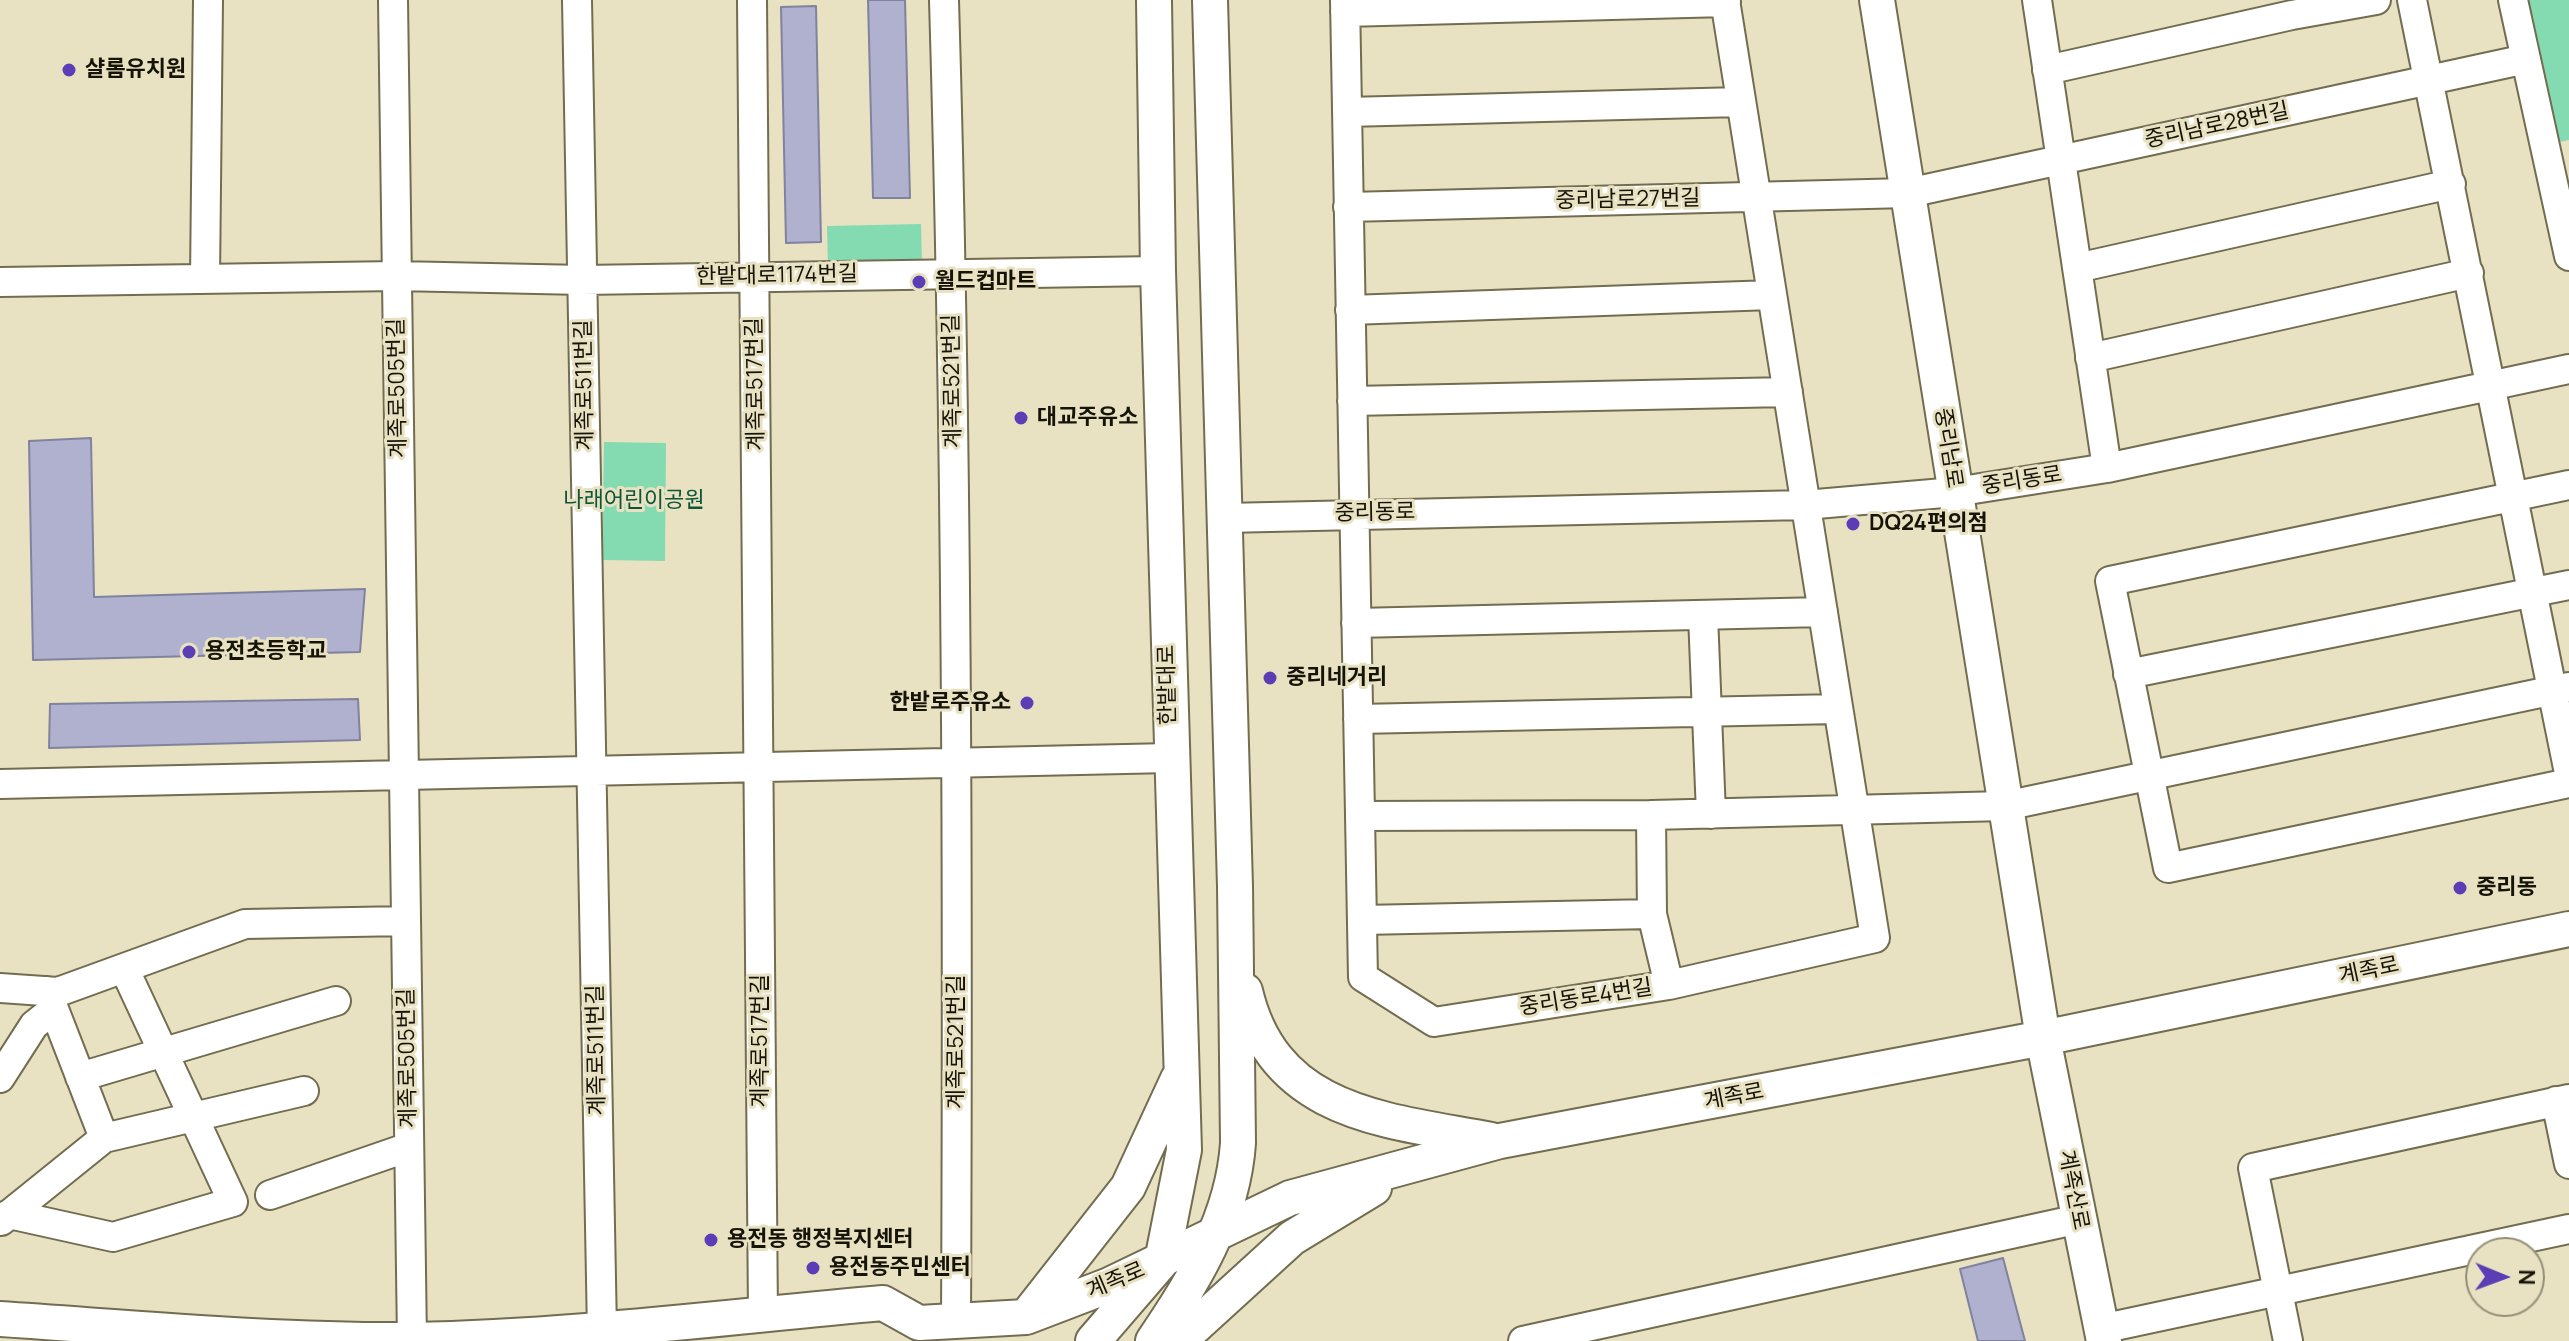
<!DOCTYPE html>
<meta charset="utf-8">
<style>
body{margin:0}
#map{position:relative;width:2569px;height:1341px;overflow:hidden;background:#e8e2c2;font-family:Manrope,sans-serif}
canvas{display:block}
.north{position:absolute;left:2465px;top:1237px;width:80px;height:80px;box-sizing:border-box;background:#e8e2c2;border:2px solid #948f78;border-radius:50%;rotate:91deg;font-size:22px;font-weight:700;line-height:32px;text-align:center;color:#161308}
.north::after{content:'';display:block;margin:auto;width:28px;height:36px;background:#5b3eb6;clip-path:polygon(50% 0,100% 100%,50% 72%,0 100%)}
</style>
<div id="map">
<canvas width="2569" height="1341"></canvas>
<div class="north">N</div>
</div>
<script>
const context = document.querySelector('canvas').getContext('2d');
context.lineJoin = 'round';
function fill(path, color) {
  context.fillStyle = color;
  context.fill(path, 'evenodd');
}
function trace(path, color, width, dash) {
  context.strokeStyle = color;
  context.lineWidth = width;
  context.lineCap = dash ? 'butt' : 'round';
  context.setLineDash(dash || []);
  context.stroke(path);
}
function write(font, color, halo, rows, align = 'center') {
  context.font = font + ' Manrope,"Noto Sans KR",sans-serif';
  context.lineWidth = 6;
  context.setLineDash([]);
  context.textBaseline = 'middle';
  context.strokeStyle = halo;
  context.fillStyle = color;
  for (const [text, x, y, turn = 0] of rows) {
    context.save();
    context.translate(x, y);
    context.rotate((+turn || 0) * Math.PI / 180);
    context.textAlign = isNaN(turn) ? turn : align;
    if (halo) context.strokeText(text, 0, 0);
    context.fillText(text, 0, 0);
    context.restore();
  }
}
fill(new Path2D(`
 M2527,0H2569V140L2554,143Z
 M921,224L922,266L828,268L827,226Z
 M604,442L666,443L665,561L602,560Z`), '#84dbb1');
const building = new Path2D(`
 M868,0H905L910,198H873Z
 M816,6L821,242L786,243L781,7Z
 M91,438L94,597L365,589L360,652L33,660L29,441Z
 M358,699L360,740L49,748L50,704Z
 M2003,1258L2025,1341H1978L1960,1269Z`);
fill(building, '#afb1cf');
trace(building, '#80829e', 2);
const minor = new Path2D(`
 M393,0L412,1340
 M577,0L602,1331
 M752,0L763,1314
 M944,0C957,441 958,882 956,1323
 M1345,0L1363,977L1434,1022L1669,985L1875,938L1725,0
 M2037,0L2107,468
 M2412,0L2569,773
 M2513,0L2569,256
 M1345,12L1726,2
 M2047,70L2292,15L2376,0
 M1347,112L1741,102
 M1348,207L1908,193L2526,59
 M2077,268L2451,184
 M205,279L208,0
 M0,282L397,276L583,280L1158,271
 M1350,310L1772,295
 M2090,358L2469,273
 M1352,401L1788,392
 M2569,485L2110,581L2168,868L2569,783
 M1225,518L1805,505L1955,492L2107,468L2569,369
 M1703,615L1711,814
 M1356,623L1823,612
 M2128,674L2569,585
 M1358,719L1838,709
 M0,784L1170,758
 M1651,815L1652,914L1669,985
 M1360,816L1651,815L2005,806L2569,687
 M1362,920L1652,914
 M0,988L58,992L245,924L406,921
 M47,991L104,1138
 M80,1077L336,1001
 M0,1078L34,1025L54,1009
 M2556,1101L2569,1164
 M270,1195L409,1147
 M9,1214L113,1237L233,1202L124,968
 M1,1221L104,1138L304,1091
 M2101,1329L2569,1229
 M1523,1341L2079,1219
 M2288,1341L2253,1168L2569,1099`);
const major = new Path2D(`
 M1877,0L2043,1038L2104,1341
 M1245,991C1274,1115 1387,1120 1491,1140
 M1026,1317L1128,1187L1178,1079
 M0,1319C137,1328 274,1341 412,1340C569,1337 726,1317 883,1303L919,1323L1026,1317L1107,1286L1290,1198L1500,1141L2043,1038L2569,929
 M1093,1341L1162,1261L1184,1150L1158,271L1154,0
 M1153,1341C1194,1281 1233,1218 1238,1143L1235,886L1210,0
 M1179,1341L1292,1238L1374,1188`);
trace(minor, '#726c50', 32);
trace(major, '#726c50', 38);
trace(minor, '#fff', 28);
trace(major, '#fff', 34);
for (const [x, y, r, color] of [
 [69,70,8,"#5b3eb6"],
 [919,282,8,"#5b3eb6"],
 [1021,418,8,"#5b3eb6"],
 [1853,524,8,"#5b3eb6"],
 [189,652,8,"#5b3eb6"],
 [1270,678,8,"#5b3eb6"],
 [1027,703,8,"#5b3eb6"],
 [2460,888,8,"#5b3eb6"],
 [711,1240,8,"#5b3eb6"],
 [813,1268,8,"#5b3eb6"]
]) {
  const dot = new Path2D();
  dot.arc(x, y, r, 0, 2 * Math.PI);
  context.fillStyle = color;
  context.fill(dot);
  trace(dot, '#e8e2c2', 3);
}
write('bold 22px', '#161308', '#e8e2c2', [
 ["샬롬유치원",85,70],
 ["월드컵마트",935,282],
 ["대교주유소",1037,418],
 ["DQ24편의점",1869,524],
 ["용전초등학교",205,652],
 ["중리네거리",1286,678],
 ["한밭로주유소",1011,703,"right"],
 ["중리동",2476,888],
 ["용전동 행정복지센터",727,1240],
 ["용전동주민센터",829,1268]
], 'left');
write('22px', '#161308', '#e8e2c2', [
 ["중리남로28번길",2217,126,-12],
 ["중리남로27번길",1628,200,-1],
 ["한밭대로1174번길",777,276,-1],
 ["계족로521번길",953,381,-91],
 ["계족로517번길",756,384,-91],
 ["계족로511번길",585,385,-91],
 ["계족로505번길",398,388,-91],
 ["중리남로",1948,448,81],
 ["중리동로",2022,481,-9],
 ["중리동로",1375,513,-1],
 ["한밭대로",1168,685,-91],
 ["계족로",2369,971,-12],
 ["중리동로4번길",1586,998,-9],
 ["계족로517번길",761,1041,-90],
 ["계족로521번길",957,1042,-90],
 ["계족로511번길",597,1050,-91],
 ["계족로505번길",408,1058,-91],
 ["계족로",1734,1097,-11],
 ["계족산로",2073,1190,79],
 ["계족로",1116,1281,-23]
]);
write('22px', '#0e553a', '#e8e2c2', [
 ["나래어린이공원",634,501]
]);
</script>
